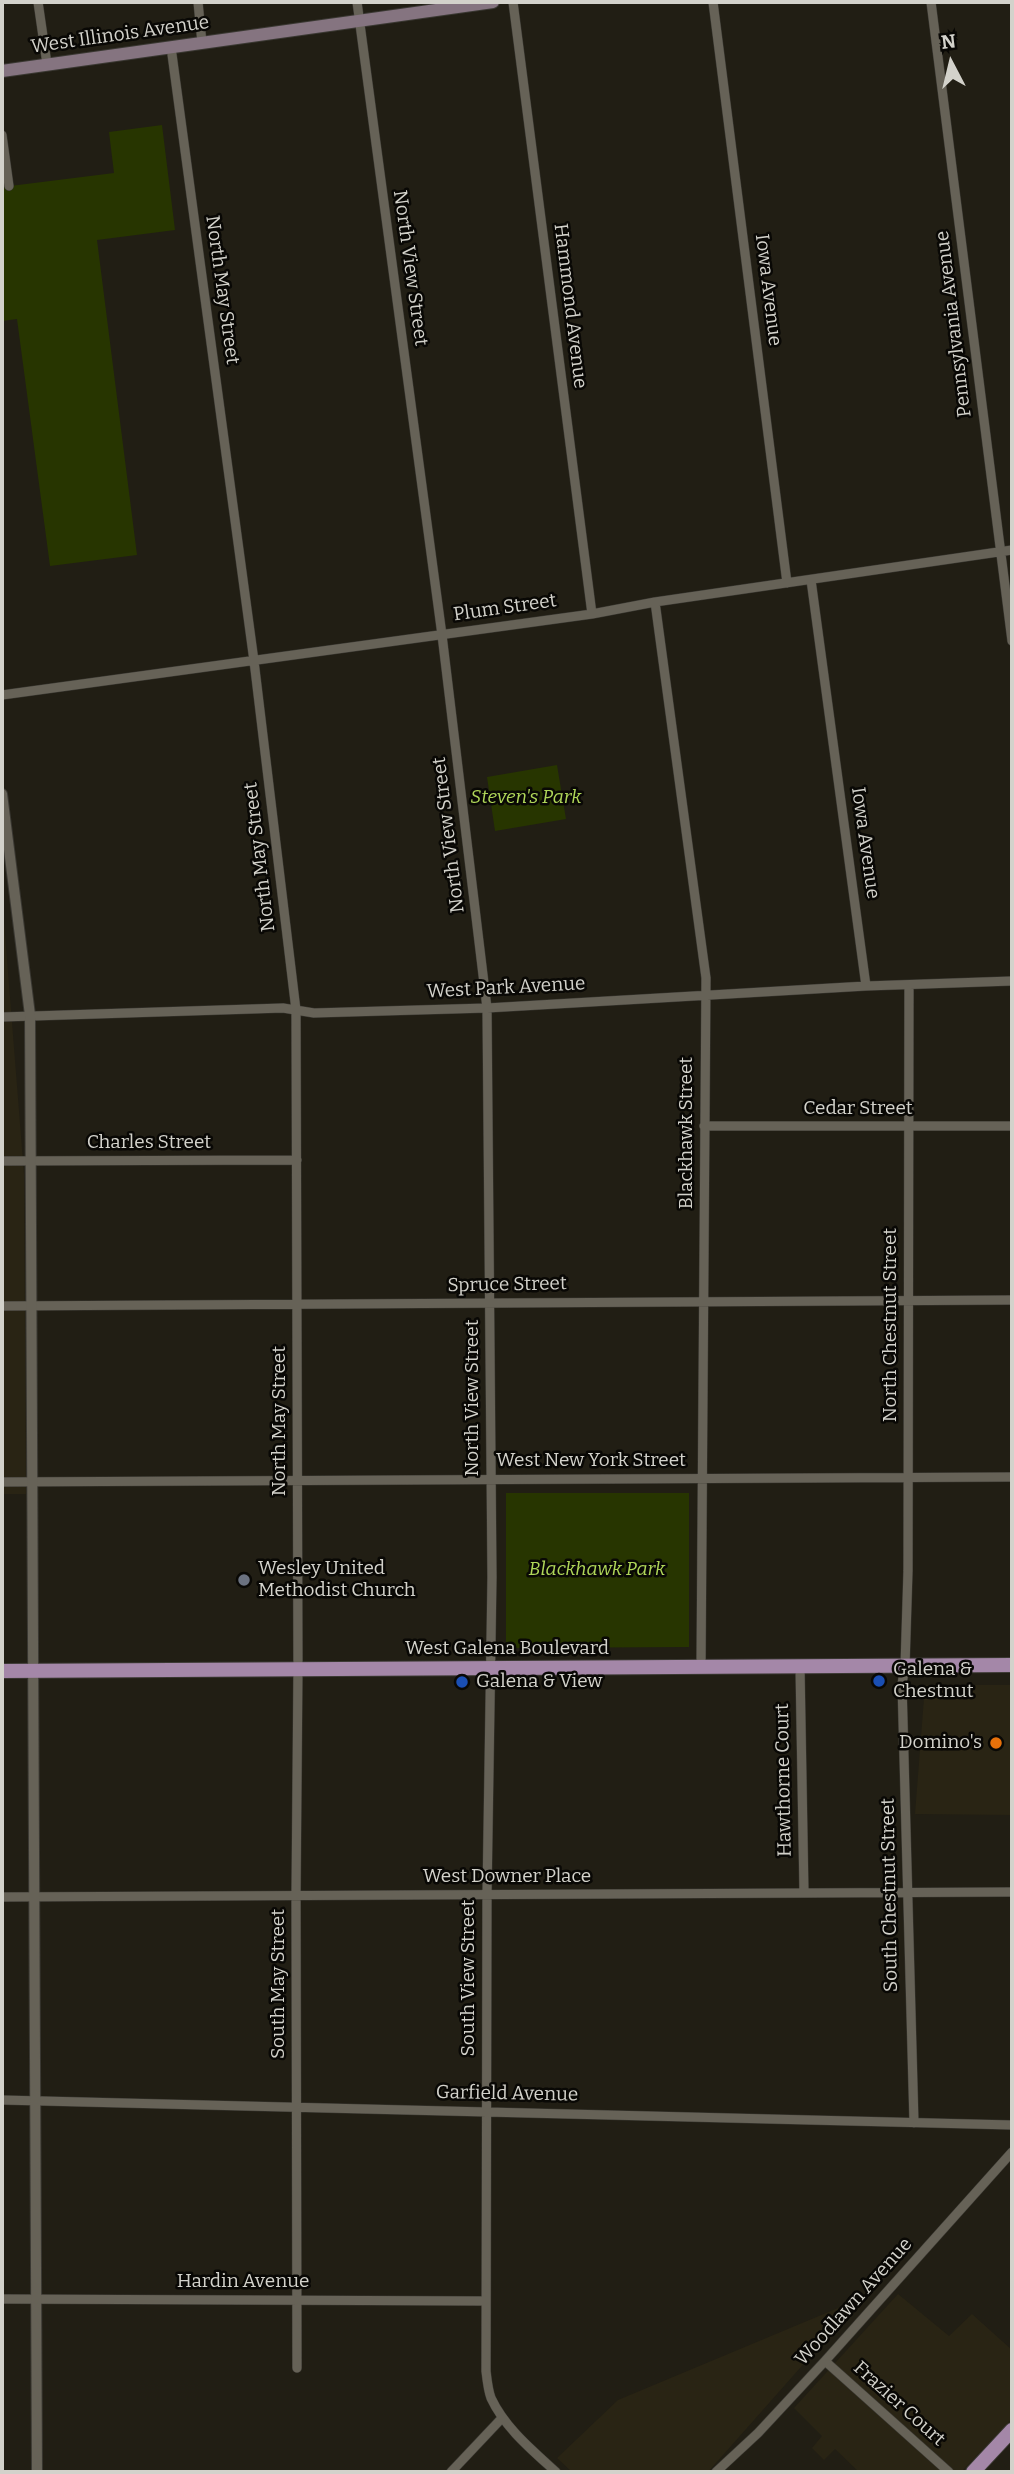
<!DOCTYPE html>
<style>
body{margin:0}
#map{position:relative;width:1014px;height:2474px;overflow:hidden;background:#211e14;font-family:Bitter,serif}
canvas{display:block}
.frame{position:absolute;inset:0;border:4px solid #d3d2cb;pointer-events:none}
.north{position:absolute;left:916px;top:28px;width:70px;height:70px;-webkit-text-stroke:5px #090805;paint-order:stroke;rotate:353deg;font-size:19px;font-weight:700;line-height:28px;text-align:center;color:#d3d2cb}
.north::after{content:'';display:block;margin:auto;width:24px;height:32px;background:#d3d2cb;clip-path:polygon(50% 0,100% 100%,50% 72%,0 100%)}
</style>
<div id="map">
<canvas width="1014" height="2474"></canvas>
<div class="frame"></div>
<div class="north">N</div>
</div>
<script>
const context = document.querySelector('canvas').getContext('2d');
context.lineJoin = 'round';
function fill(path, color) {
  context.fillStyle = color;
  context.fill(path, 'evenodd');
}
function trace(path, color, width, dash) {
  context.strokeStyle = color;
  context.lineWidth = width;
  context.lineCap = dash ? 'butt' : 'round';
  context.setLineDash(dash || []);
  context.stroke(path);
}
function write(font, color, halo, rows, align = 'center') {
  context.font = font + ' Bitter,serif';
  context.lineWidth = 5;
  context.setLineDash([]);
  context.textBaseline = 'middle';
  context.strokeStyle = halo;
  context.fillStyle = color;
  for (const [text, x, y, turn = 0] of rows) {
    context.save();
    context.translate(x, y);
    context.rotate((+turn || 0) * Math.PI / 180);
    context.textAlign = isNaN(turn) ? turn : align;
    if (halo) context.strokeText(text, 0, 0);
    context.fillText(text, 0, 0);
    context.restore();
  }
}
fill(new Path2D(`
 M2,896L24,1174L26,1494H2Z
 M925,1685H1012V1815L915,1814Z
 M898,2294L949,2336L972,2314L1012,2350V2419L961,2472H859L835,2449L824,2460L812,2448L822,2436L794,2408Z
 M862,2298L708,2472H572L557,2458L618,2400Z`), '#292414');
fill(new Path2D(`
 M162,125L175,230L97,240L137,555L50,566L17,319L2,321V187L114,173L109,132Z
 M557,765L566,819L495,831L487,777Z
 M506,1493H689V1647L506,1648Z`), '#273500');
const minor = new Path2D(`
 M38,2L47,64
 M198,2L202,43
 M357,2L442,635L487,1008L492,1577L487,1895L486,2371C487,2380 488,2390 491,2398C505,2428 532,2450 556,2472
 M513,2L592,614
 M713,2L787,583
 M931,2L1012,641
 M171,47L254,661L296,1010L298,1668L296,1896L297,2368
 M2,135L9,186
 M811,580L866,986
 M655,602L706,978L701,1667
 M2,695L592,614L655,602L1012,550
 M909,985L908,1571L905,1666L902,1684L914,2123
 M2,1017L283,1008L314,1013L487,1008L866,986L1012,981
 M704,1126H1012
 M2,1161L297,1160
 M2,1306L1012,1300
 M2,1482L1012,1477
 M800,1667L804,1893
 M2,1897L1012,1892
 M2,2100L1012,2125
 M2,2299L484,2301
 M825,2361L949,2472
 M451,2472L502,2418
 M716,2472L758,2433L825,2361L1012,2152`);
const tertiary = new Path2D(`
 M2,794L30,1015L37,2472`);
const secondary = new Path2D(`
 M2,71L493,2`);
const primary = new Path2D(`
 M2,1671L1012,1665
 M973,2472L1012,2430`);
trace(minor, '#3a3832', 10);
trace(tertiary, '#3a3832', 12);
trace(secondary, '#3a3832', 14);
trace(primary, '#3a3832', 16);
trace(minor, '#666257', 9);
trace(tertiary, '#666257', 10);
trace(secondary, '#857480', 12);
trace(primary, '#a487a8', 14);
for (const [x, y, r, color] of [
 [244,1580,7,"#6b7280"],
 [879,1681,7,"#1a4fb4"],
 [462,1682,7,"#1a4fb4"],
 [996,1743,7,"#e8710a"]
]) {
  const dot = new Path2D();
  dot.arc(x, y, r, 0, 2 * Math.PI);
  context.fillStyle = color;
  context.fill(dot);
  trace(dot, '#090805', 2.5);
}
write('19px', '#d3d2cb', '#090805', [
 ["West Illinois Avenue",120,35,-8],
 ["North View Street",410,268,82],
 ["North May Street",222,290,82],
 ["Iowa Avenue",768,290,83],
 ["Hammond Avenue",570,306,83],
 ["Pennsylvania Avenue",954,324,-97],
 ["Plum Street",505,608,-8],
 ["North View Street",449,835,-97],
 ["Iowa Avenue",865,843,82],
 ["North May Street",260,857,-97],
 ["West Park Avenue",506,988,-3],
 ["Cedar Street",858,1109],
 ["Blackhawk Street",687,1133,-90],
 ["Charles Street",149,1143],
 ["Spruce Street",507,1285,-1],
 ["North Chestnut Street",891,1325,-90],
 ["North View Street",473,1398,-90],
 ["North May Street",280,1421,-90],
 ["West New York Street",591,1461],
 ["West Galena Boulevard",507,1649],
 ["Hawthorne Court",784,1780,-91],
 ["West Downer Place",507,1877],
 ["South Chestnut Street",890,1895,-91],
 ["South View Street",469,1978,-90],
 ["South May Street",279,1984,-90],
 ["Garfield Avenue",507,2094,1],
 ["Hardin Avenue",243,2282],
 ["Woodlawn Avenue",854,2302,-48],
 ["Frazier Court",899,2404,42]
]);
write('italic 19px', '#b0d759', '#090805', [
 ["Steven's Park",526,798],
 ["Blackhawk Park",597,1570]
]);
write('19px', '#d3d2cb', '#090805', [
 ["Wesley United",258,1569],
 ["Methodist Church",258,1591],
 ["Galena &",893,1670],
 ["Chestnut",893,1692],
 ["Galena & View",476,1682],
 ["Domino's",982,1743,"right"]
], 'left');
</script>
